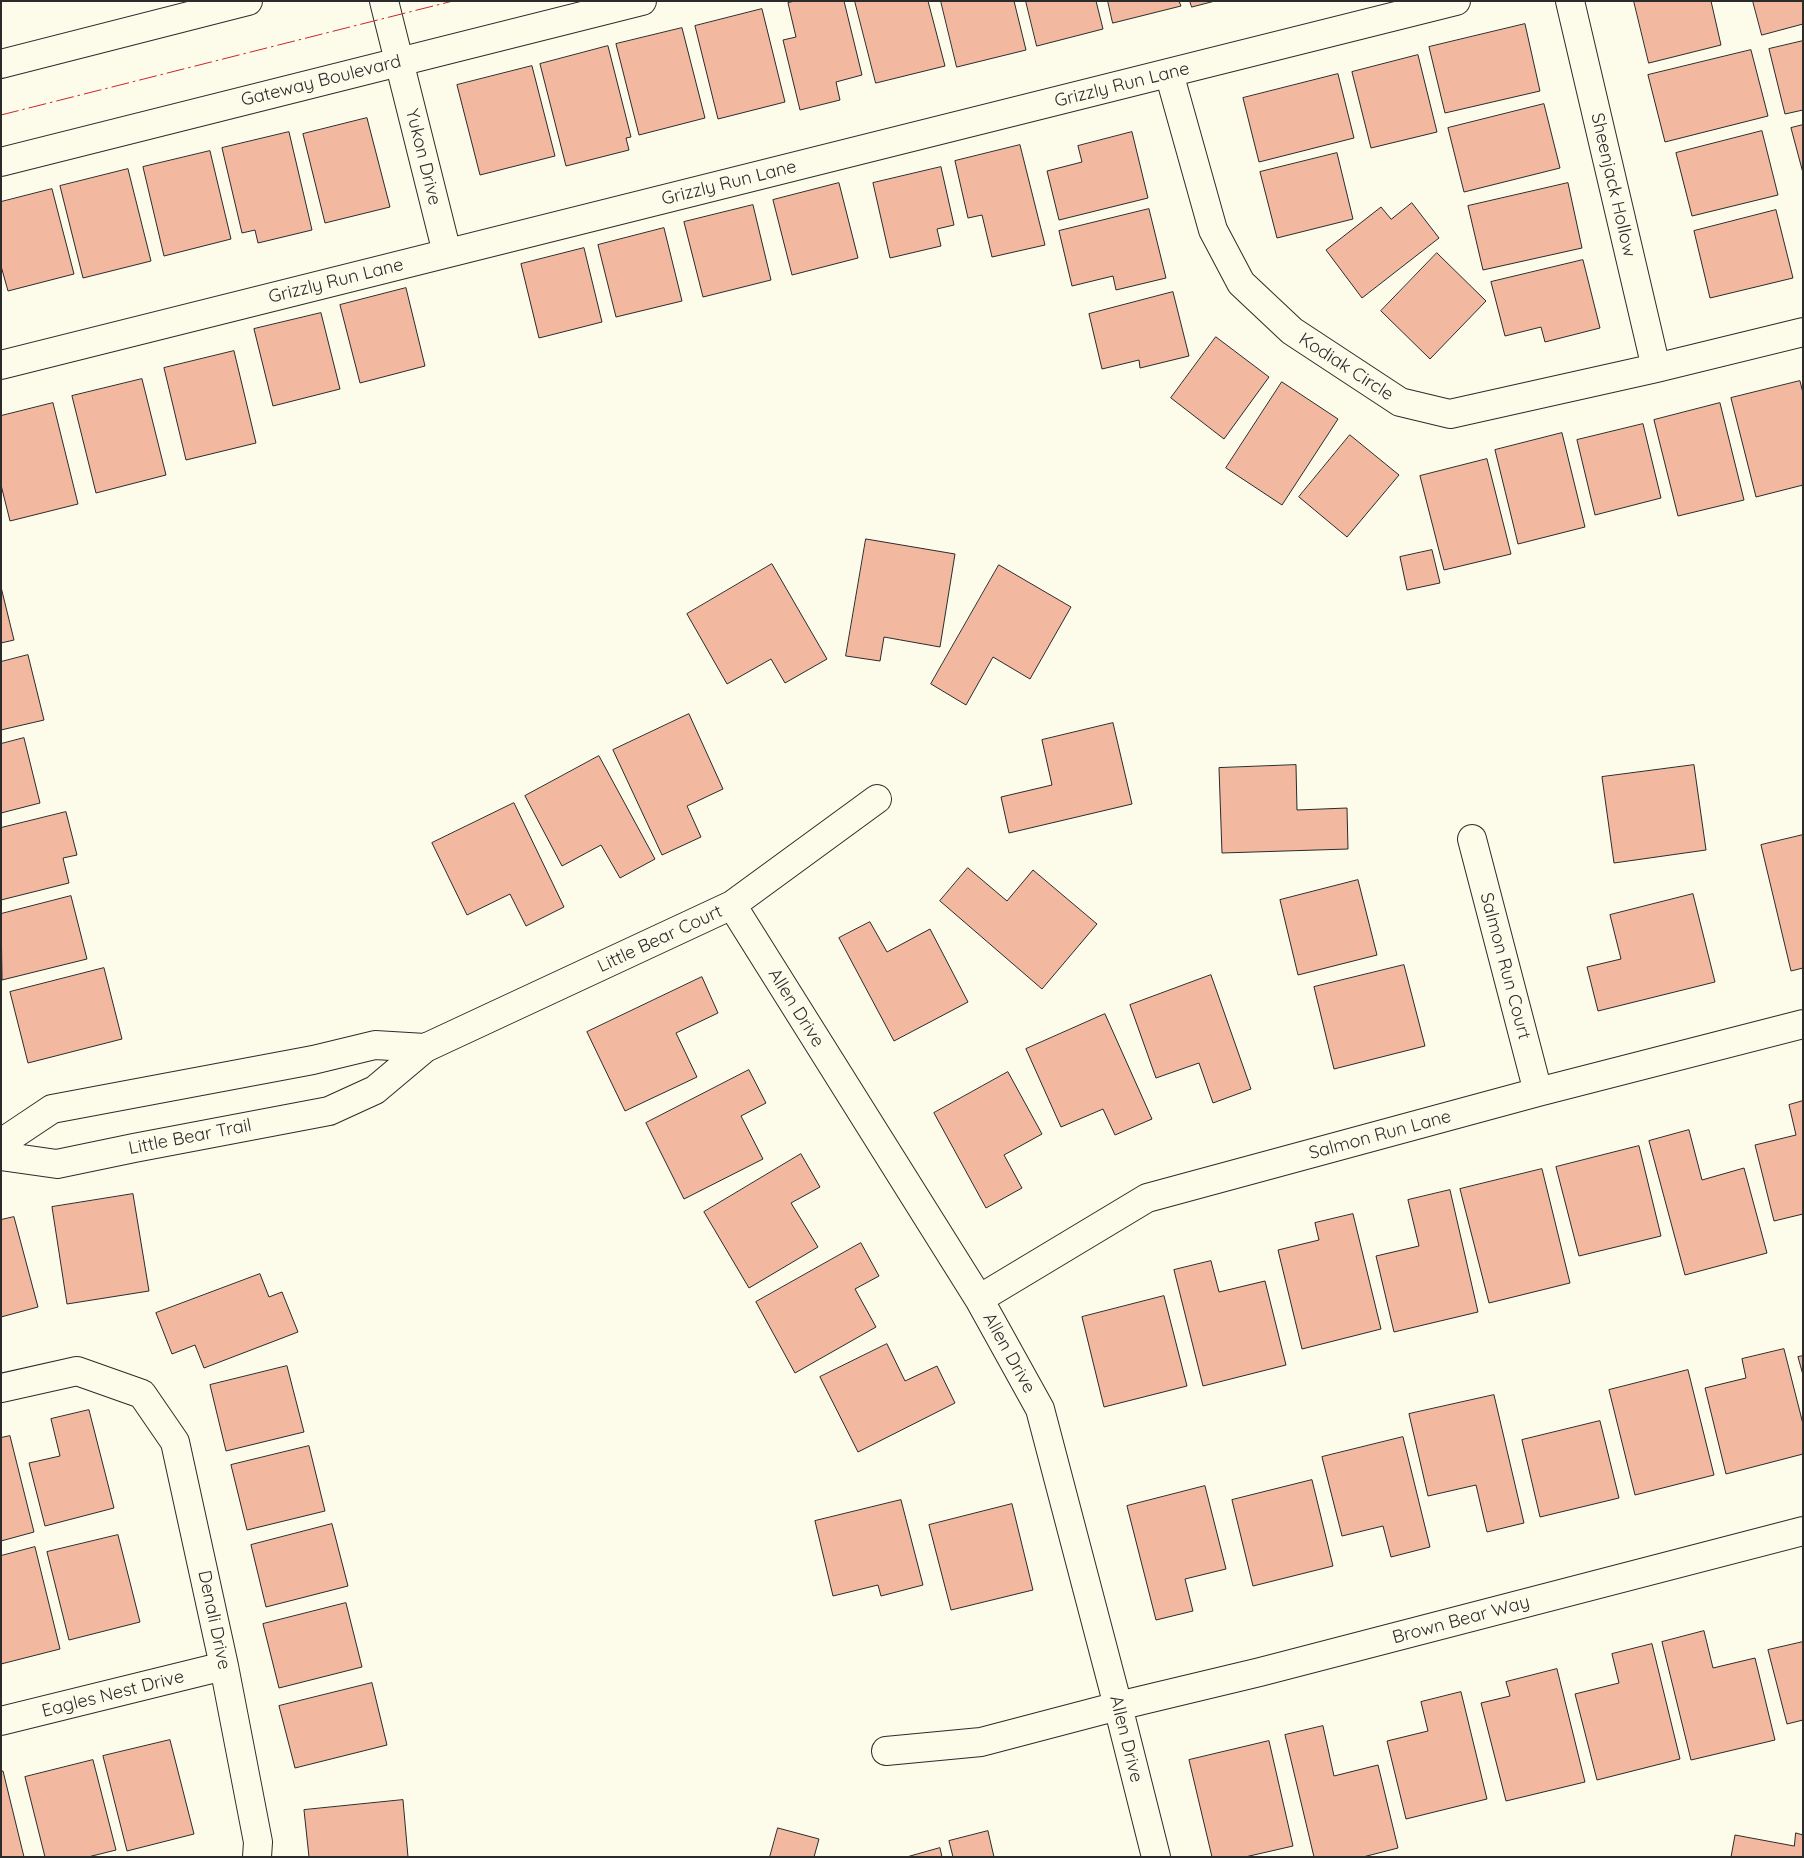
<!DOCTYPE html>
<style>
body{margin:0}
#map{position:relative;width:1804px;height:1858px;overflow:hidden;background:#fdfbea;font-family:Quicksand,sans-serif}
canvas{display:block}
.frame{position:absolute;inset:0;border:2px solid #2b2b2b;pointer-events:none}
</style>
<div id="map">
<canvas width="1804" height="1858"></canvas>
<div class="frame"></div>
</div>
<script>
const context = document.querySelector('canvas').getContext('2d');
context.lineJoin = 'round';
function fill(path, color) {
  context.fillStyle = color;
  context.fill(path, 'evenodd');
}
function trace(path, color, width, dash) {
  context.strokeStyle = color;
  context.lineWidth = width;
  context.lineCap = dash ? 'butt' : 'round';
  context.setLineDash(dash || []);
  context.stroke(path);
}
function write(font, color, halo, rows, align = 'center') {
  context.font = font + ' Quicksand,sans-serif';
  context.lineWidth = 4;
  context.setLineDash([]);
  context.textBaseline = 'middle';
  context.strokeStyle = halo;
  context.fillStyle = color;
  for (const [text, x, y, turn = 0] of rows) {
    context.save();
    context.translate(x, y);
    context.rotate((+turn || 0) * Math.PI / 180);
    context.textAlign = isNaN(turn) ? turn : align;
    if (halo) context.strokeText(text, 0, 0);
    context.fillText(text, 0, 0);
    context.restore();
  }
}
const building = new Path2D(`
 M795,1H844L862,75L836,82L840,100L800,110L783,40L796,37L788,3Z
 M855,1H928L945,66L876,83Z
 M941,1H1014L1026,50L957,67Z
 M1026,1H1096L1103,29L1037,46Z
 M1108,1H1179L1181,6L1113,23Z
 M1190,1H1215L1192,7Z
 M1634,1H1711L1721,45L1649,63Z
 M1753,1H1803V24L1762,35Z
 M762,9L785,102L718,119L695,26Z
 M1525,24L1540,91L1445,113L1429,47Z
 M682,28L705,118L639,135L616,44Z
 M1803,41V110L1785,114L1769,49Z
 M608,46L631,137L626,138L629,150L566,166L540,64Z
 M1751,50L1768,116L1665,142L1648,75Z
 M1418,55L1437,132L1371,148L1352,72Z
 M532,66L555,156L480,175L457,85Z
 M1338,74L1354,138L1259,162L1243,98Z
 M1544,104L1560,168L1464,192L1448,128Z
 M367,118L390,207L325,223L303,134Z
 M1803,125V173L1791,128Z
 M1762,131L1778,195L1692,216L1676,153Z
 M289,132L312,230L258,243L255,230L242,233L222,148Z
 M1132,132L1148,198L1059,220L1047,171L1082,162L1078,146Z
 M1020,145L1045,245L992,257L982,215L968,218L955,161Z
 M210,151L231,239L164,256L143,167Z
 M1337,153L1353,219L1277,238L1260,172Z
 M941,167L954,225L937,229L941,246L890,258L873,183Z
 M128,169L151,261L83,278L60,186Z
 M839,183L858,258L792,275L773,200Z
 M1568,183L1582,248L1483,270L1468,206Z
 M52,189L74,274L8,291L1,266V202Z
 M1412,203L1439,238L1362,298L1326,250L1381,207L1391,219Z
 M753,205L771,280L703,297L684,222Z
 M1149,209L1166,278L1116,290L1113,276L1072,286L1059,231Z
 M1776,210L1793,278L1710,298L1694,231Z
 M664,228L682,301L616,317L598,245Z
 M584,248L602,322L539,338L521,264Z
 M1437,253L1486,301L1430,359L1381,311Z
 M1583,260L1600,328L1545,342L1541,327L1505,336L1491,282Z
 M406,288L425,366L360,383L340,305Z
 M1173,292L1189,356L1140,368L1139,360L1102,369L1089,314Z
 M321,313L340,389L273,406L254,329Z
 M1216,337L1269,377L1224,439L1171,398Z
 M234,351L256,443L186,460L164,368Z
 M142,379L166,475L96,493L72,396Z
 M1800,381L1803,393V485L1756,497L1731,398Z
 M1282,382L1338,419L1282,505L1226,468Z
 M53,403L78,504L10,521L1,485V416Z
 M1720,403L1744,500L1678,516L1654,420Z
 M1643,424L1661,498L1595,515L1577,440Z
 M1562,433L1585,527L1518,544L1495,450Z
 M1350,435L1399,475L1347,537L1299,497Z
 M1487,459L1511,554L1444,570L1420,476Z
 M866,539L955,554L940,647L884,637L880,661L846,656Z
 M1432,550L1440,583L1407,590L1400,557Z
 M772,564L827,659L785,683L771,659L727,684L687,614Z
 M999,565L1071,607L1030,679L993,657L966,705L931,684Z
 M1,587L14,640L1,643Z
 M28,655L44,720L1,730V662Z
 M689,714L723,789L687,806L701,837L662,855L613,750Z
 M1113,723L1132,804L1009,833L1001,797L1052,785L1042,740Z
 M24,738L40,803L1,813V744Z
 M599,756L655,859L620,878L601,845L562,866L525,796Z
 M1296,765L1297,810L1347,808L1348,849L1222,853L1219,768Z
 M1694,765L1706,850L1614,863L1602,777Z
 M514,803L564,907L526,926L510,894L467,915L432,843Z
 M66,812L77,855L63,858L69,883L1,900V828Z
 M1803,835V968L1791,971L1761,845Z
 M968,868L1007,901L1033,870L1097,924L1042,989L940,901Z
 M1358,880L1377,955L1298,975L1280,900Z
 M1693,894L1715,982L1598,1011L1587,967L1621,959L1610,915Z
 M71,896L87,959L2,980L1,914Z
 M870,922L887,952L930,929L968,1002L894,1041L839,938Z
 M1404,965L1425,1046L1334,1069L1314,987Z
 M104,968L122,1039L28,1063L10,992Z
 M1211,975L1251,1089L1213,1103L1199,1063L1156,1078L1130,1005Z
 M702,977L718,1013L676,1033L697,1077L625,1111L587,1032Z
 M1105,1014L1152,1119L1115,1135L1103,1109L1061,1127L1026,1049Z
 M749,1070L766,1103L741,1116L763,1159L684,1199L646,1123Z
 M1008,1072L1042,1134L1004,1155L1022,1188L986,1208L934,1113Z
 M1803,1101V1214L1774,1221L1755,1145L1796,1135L1789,1105Z
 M1689,1130L1702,1180L1744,1168L1767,1253L1685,1275L1649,1141Z
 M1639,1146L1661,1236L1579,1256L1556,1167Z
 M801,1154L820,1187L791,1203L818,1247L749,1288L704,1212Z
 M1542,1169L1570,1283L1489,1303L1460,1189Z
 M1450,1190L1478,1312L1394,1332L1376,1256L1419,1246L1408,1200Z
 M133,1194L149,1291L67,1304L52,1207Z
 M1353,1214L1381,1329L1302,1349L1278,1250L1319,1240L1315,1223Z
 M14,1217L38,1307L1,1317V1220Z
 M861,1243L879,1276L855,1289L876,1327L795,1373L756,1302Z
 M1211,1261L1219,1292L1265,1281L1286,1365L1203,1386L1174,1270Z
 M260,1274L269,1297L282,1292L298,1332L204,1368L195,1345L172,1354L156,1313Z
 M1164,1296L1187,1386L1104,1407L1082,1317Z
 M887,1344L905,1381L937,1366L955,1403L858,1452L820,1377Z
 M1784,1349L1803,1424V1454L1726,1474L1705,1388L1746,1378L1742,1359Z
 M1803,1356V1375L1798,1357Z
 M287,1366L304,1432L226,1451L210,1385Z
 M1688,1370L1714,1475L1635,1495L1609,1390Z
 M1494,1395L1524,1523L1487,1532L1476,1485L1428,1496L1409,1414Z
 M89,1410L114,1508L45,1526L29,1463L60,1456L51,1419Z
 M1600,1421L1619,1498L1540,1517L1522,1440Z
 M10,1436L34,1532L1,1541V1438Z
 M1403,1437L1430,1547L1391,1557L1383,1526L1342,1536L1322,1457Z
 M309,1446L325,1511L247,1530L231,1465Z
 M1312,1480L1333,1566L1253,1586L1232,1500Z
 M1205,1486L1226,1569L1185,1579L1193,1611L1156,1620L1127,1506Z
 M901,1500L923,1585L881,1596L878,1585L833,1596L815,1521Z
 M1012,1504L1033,1590L951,1610L929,1525Z
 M332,1524L348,1586L266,1607L251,1545Z
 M118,1535L140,1622L69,1640L47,1552Z
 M35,1547L60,1649L1,1664V1556Z
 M346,1603L362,1667L279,1688L263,1624Z
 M1704,1631L1713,1668L1755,1658L1775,1740L1691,1760L1662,1642Z
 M1803,1642V1720L1787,1724L1768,1650Z
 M1652,1644L1680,1759L1597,1780L1575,1694L1619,1683L1612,1654Z
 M1557,1669L1585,1782L1506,1801L1481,1703L1510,1696L1506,1682Z
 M372,1683L387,1745L295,1768L279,1706Z
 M1461,1692L1487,1799L1406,1819L1387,1741L1428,1731L1421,1702Z
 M1323,1726L1334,1776L1378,1765L1398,1848L1363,1857H1314L1285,1735Z
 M170,1740L194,1834L127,1851L103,1756Z
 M1269,1741L1293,1846L1245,1857H1212L1189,1760Z
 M93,1760L116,1850L88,1857H45L25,1777Z
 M1,1771H3L24,1857H1Z
 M403,1800L408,1857H309L304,1810Z
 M778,1828L819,1839L814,1857H770Z
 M988,1831L994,1857H953L949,1841Z
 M1796,1833L1803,1835V1857H1731L1735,1835L1794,1846Z
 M940,1848L942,1857H907Z`);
fill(building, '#f2b8a0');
trace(building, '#2b2b2b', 1);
const minor = new Path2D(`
 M1570,1L1656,368
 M399,61L447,253
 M1169,73L1213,230L1241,283L1292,331L1400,402L1450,414L1656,368L1803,332
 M1,365L1456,1
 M1472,839L1538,1092
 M732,905L979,1299L1040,1409L1118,1706L1156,1857
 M1,1143L52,1109L313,1060L375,1045L425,1048
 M1,1156L57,1164L134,1148L329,1111L375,1090L425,1048L732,905L877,799
 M979,1299L1147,1198L1538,1092L1803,1024
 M1,1388L77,1371L142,1394L175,1442L224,1666L258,1842L257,1857
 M1,1721L224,1666
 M886,1751L981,1742L1118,1706L1260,1672L1803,1531`);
const tertiary = new Path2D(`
 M384,1L399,61
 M1,64L248,1
 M1,162L642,1`);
trace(minor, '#2b2b2b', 30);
trace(tertiary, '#2b2b2b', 30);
trace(minor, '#fdfbea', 28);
trace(tertiary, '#fdfbea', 28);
trace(new Path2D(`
 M1,115L453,1`), '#c62828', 1, [18, 4, 2.5, 4]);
write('18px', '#2b2b2b', '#fdfbea', [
 ["Gateway Boulevard",321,81,-14],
 ["Grizzly Run Lane",1122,85,-14],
 ["Yukon Drive",423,157,76],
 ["Grizzly Run Lane",729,183,-14],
 ["Sheenjack Hollow",1613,185,77],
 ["Grizzly Run Lane",336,281,-14],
 ["Kodiak Circle",1346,367,33],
 ["Little Bear Court",660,939,-25],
 ["Salmon Run Court",1505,966,75],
 ["Allen Drive",796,1008,58],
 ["Salmon Run Lane",1380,1135,-15],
 ["Little Bear Trail",190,1137,-11],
 ["Allen Drive",1009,1353,61],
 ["Denali Drive",214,1620,78],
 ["Brown Bear Way",1461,1620,-15],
 ["Eagles Nest Drive",113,1694,-14],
 ["Allen Drive",1126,1739,76]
]);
</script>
